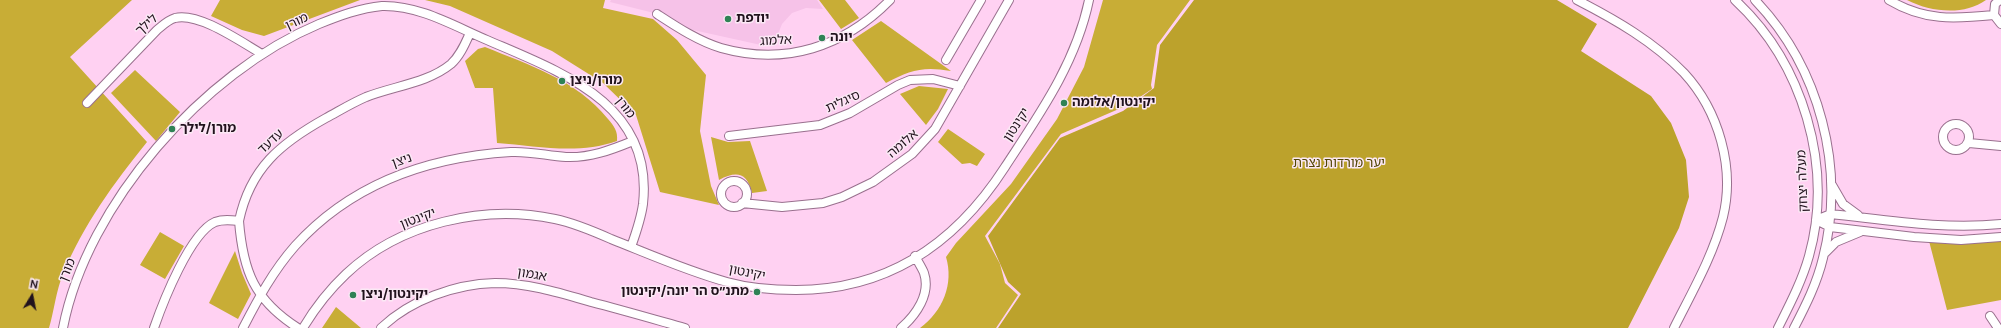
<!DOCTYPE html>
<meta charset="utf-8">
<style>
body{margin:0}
#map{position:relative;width:2001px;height:328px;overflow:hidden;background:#ffd1f2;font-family:"DM Sans",sans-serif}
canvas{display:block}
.north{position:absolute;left:12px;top:276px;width:40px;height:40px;-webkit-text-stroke:3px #fbe8f5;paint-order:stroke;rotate:10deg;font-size:11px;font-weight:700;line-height:16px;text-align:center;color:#21121d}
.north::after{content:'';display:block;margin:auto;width:14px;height:18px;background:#21121d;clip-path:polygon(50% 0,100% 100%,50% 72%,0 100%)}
</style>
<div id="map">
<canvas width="2001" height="328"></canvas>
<div class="north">N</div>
</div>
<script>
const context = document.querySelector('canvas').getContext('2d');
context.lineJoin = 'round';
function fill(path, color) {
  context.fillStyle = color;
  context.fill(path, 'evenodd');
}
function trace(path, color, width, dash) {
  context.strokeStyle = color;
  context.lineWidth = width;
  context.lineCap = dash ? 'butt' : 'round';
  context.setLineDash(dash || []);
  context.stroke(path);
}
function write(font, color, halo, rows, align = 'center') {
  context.font = font + ' "DM Sans","Noto Sans Hebrew",sans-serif';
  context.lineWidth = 3;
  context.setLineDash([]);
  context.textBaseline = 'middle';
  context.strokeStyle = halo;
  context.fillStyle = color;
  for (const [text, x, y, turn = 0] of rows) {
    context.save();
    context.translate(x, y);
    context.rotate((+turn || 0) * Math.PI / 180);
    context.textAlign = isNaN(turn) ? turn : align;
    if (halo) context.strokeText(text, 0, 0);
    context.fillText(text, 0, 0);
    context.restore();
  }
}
fill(new Path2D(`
 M611,0H817L823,9L806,8L792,13L782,24L774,44L761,45L684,28L662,15L610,2Z`), '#f6c2e8');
fill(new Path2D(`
 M0,0H132L70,57L147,142C114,183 83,225 63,274C56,291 54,311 49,328H0Z
 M220,0H360L264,36L242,30L211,16Z
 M425,0H605L603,8L653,19L677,40L706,75L700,131L711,186L719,205L660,192L636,115L603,83L552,51L450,6Z
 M819,0H845L859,18L841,29Z
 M1103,0H1190L1157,45L1151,85L1152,89L1128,105L1061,134L985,236L1000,264L1005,283L1018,295L996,328H920C943,311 954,284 946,257L956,243L1011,184L1057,119L1084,67Z
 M1907,0H1986C1964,16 1930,12 1907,0Z
 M881,21L951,71C923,66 910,70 886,83L852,40Z
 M485,47C529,65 577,80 608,119C614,126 618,131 617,141C578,155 537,146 497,143L493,88H475L465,61L478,49Z
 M135,70L180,112L156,141L111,93Z
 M919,86L948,89L938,109L926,125L900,94Z
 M948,129L985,154L977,166L970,163L962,164L938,142Z
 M711,137L728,142L750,141L767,191L752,193C747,172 736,171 719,180Z
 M160,232L184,246L165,279L140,265Z
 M2001,237V300L1947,310L1929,241Z
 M235,251L242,273L251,294L238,319L209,303Z
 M336,307L361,328H322Z`), '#c8ad36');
fill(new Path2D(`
 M1194,0H1557L1597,24L1581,51L1651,96L1671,123L1686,160L1689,197L1679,228L1628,328H998L1021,294L1008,282L988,236L1060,138L1123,111L1154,88L1160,45Z`), '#bca22c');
const minor = new Path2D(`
 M1577,0C1616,20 1654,42 1684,73C1719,111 1735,168 1723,217C1713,256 1692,292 1674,328
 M1735,0C1803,63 1834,166 1809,256C1802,281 1790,304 1778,328
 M1755,0C1820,68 1846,168 1823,258C1817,283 1806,305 1794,328
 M1889,0C1924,21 1954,19 1994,15
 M2000,0L1995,4L1994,15L2001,24
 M657,14C677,27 698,41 721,48C785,66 844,47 890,0
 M946,60L981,0
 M87,103L157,30C163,25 168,20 175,18C199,12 241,42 262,54
 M1943 137a13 13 0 1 1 26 0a13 13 0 1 1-26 0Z
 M729,136L820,125L850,113L898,85L910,80L933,79L960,86
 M1969,143L2001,146
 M721 194a13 13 0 1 1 26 0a13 13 0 1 1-26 0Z
 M1832,185L1843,204L1858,215
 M742,203L782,207L823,203L842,197L873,182L912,154L935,129L1009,0
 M1816,220L1830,227L1914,237L1961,240L2001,237
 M1816,220L1831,214C1887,220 1944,230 2001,224
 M239,221C243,271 254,300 298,328
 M1825,253L1836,242L1860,232
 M1990,316L1998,328
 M63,328C87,204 204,72 319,24C339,16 360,8 382,6C419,5 454,26 487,40C561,72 654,104 643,204C641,219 636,233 631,247
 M154,328C163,302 190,233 215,222C223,219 231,220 239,221C250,168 281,143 326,118C339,111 352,103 366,97C394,86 428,83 451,64C460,56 465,44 470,33
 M243,328C258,299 273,271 295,246C352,183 428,157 511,152C530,151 548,156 566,157C590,158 611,150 633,141
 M303,328C315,308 329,290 346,274C400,223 483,204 555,219C574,223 593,231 611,239C649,254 687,271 727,282C749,288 773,290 796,290C888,290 956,243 1005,167C1039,115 1076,63 1089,0
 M381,328C410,300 455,284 495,283C528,283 560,293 591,302C622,310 653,319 685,328
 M901,328C916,315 931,294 924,273C922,268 918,262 915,256`);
trace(minor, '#99708e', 10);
trace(minor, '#fff', 8);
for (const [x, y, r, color] of [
 [728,19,4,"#2f8255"],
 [822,38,4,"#2f8255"],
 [562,81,4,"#2f8255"],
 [1064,103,4,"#2f8255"],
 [172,129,4,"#2f8255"],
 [757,292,4,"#2f8255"],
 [353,295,4,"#2f8255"]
]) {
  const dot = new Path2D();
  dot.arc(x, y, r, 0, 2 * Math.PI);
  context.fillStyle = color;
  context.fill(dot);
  trace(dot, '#fbe8f5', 1.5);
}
write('bold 13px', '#21121d', '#fbe8f5', [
 ["יודפת",736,19],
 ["יונה",830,38],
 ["מורן/ניצן",570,81],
 ["יקינטון/אלומה",1072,103],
 ["מורן/לילך",180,129],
 ["מתנ״ס הר יונה/יקינטון",749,292,"right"],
 ["יקינטון/ניצן",361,295]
], 'left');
write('13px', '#21121d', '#fbe8f5', [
 ["מורן",297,22,-25],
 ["לילך",147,25,-42],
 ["אלמוג",776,41,-3],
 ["סיגלית",843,102,-24],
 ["מורן",625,108,51],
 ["יקינטון",1017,125,-57],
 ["עדעד",271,142,-43],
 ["אלומה",903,144,-41],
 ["ניצן",402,161,-19],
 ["מעלה יצחק",1803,181,-92],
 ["יקינטון",418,219,-21],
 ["מורן",68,270,-68],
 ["יקינטון",747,273,11],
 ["אגמון",532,275,9]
]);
write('13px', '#524504', '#fbe8f5', [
 ["יער מורדות נצרת",1339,164]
]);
</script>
